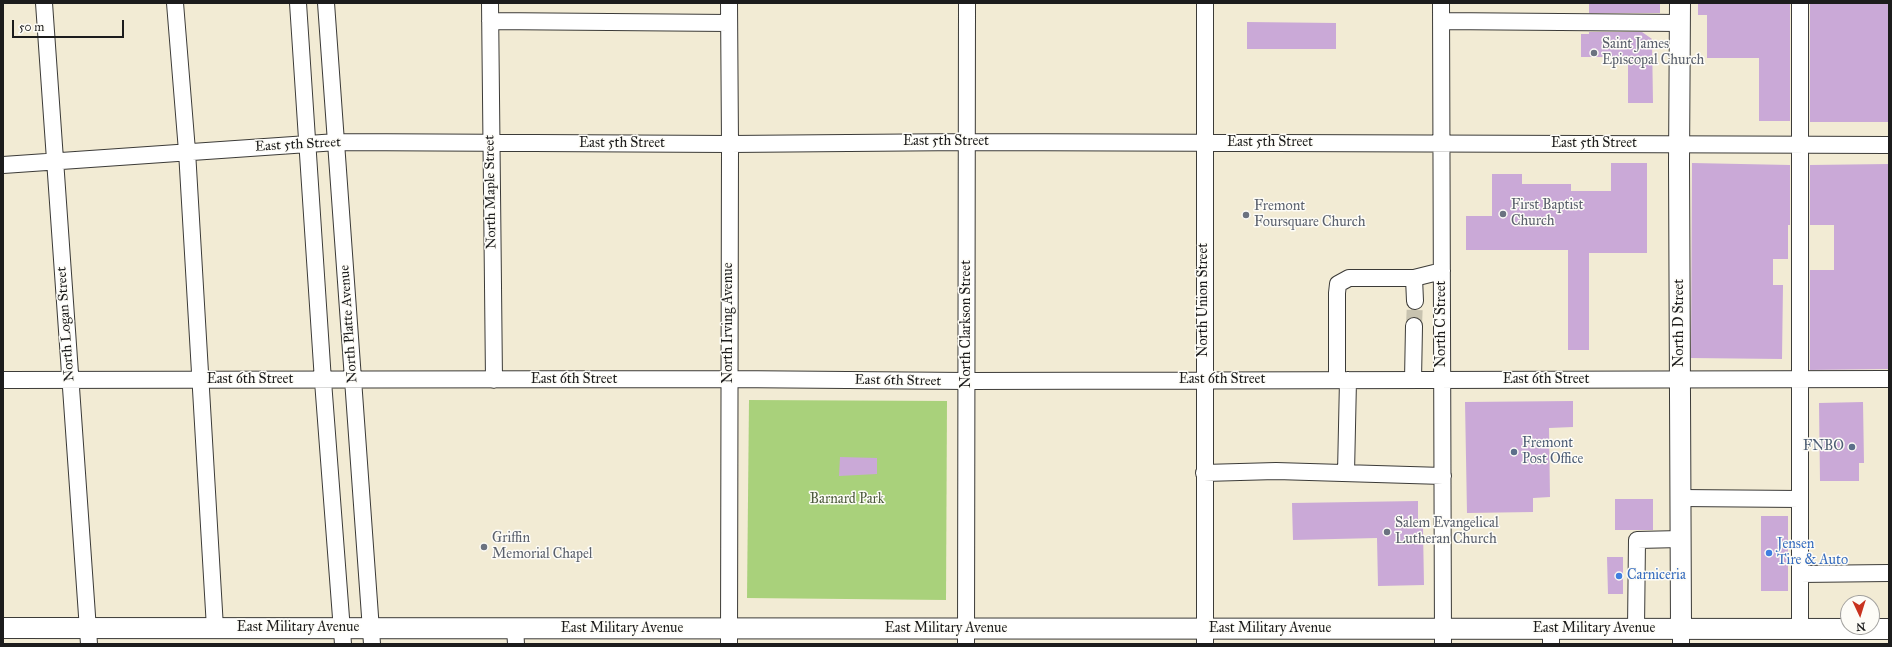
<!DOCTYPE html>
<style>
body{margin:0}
#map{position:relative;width:1892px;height:647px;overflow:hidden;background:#f2ebd4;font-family:"IM FELL Great Primer",serif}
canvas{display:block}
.frame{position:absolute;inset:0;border:4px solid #1c1c1c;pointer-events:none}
.north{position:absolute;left:1840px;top:595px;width:40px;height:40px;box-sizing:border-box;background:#fdfcf7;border:1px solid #a3a29f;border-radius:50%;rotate:176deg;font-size:11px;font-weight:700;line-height:16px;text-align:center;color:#1c1c1c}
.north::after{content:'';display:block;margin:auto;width:14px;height:18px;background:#c8321e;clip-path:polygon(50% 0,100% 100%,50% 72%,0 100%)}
.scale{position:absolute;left:12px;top:20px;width:112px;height:18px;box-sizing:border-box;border:2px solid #1c1c1c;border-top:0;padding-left:5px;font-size:12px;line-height:14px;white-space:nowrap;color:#1c1c1c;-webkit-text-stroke:3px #fdfcf7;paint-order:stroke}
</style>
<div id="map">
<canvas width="1892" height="647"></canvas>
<div class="frame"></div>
<div class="north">N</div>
<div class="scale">50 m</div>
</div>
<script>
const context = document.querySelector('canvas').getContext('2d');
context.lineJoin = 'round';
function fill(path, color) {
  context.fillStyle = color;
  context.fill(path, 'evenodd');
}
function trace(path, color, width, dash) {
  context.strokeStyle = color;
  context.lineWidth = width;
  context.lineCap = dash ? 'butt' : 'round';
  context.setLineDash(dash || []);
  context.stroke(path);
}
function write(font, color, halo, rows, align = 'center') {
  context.font = font + ' "IM FELL Great Primer",serif';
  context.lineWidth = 3;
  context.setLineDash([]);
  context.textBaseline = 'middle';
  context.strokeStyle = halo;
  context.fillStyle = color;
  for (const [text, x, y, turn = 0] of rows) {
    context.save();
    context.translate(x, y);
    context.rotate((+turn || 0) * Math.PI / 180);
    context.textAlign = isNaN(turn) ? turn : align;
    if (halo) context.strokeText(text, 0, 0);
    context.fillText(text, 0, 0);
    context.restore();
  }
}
fill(new Path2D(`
 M749,400L947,401L946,600L747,598Z`), '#a9d17b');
fill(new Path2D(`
 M1589,3H1660V13H1589Z
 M1698,3H1790V121H1759V58H1707V15H1698Z
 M1810,3H1889V122H1810Z
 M1247,22L1336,23V49H1247Z
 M1589,32H1642L1652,39L1653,103H1628V57H1581V34H1589Z
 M1611,163H1647V253H1589V350H1568V250H1466V216H1492V174H1522V184H1571V191H1611Z
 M1692,163L1790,165V225H1788V259H1773V285H1783L1782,359L1691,358Z
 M1889,164V369L1810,370V270H1834V225H1810V165Z
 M1573,401V427L1549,428L1550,497L1533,498V512L1467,513L1465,402Z
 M1863,402L1864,463H1859V481H1820L1819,403Z
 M840,457L877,458V474L839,476Z
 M1615,499H1653V530H1615Z
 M1418,501V519L1423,529L1424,585L1378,586L1377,538L1293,540L1292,503Z
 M1761,516H1788V591H1761Z
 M1607,557H1623V594H1608Z`), '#caa9d7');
trace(new Path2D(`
 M1414,326L1415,301`), '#c7c2af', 16, [16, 8]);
const minor = new Path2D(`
 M44,3L89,644
 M175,3L187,151L215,628
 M298,3L323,381L343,644
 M326,3L372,644
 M490,3L494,380
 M729,3L730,144L729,644
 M1441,3L1443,644
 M490,21L729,23
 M1441,21L1680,23
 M3,165L337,142L730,144L967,142L1889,145
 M1414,278L1415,301
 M3,380L728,379L967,381L1889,379
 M1337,380V293L1338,284L1349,278H1414L1442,271
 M1413,380L1414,326
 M1204,473L1276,471L1443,476
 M1346,473L1348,380
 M1680,498L1800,499
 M1800,574L1889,573
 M515,628L516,644
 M1636,628L1637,540L1681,539
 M1800,629V3
 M966,644L967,3
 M1205,644V3
 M1551,644V629
 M1681,644V628`);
const major = new Path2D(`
 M1680,3L1679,163L1681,628
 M3,628L1889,629`);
trace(minor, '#3c3b38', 18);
trace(major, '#3c3b38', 22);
trace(minor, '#fff', 16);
trace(major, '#fff', 20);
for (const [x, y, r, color] of [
 [1594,53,4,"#6b7280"],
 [1503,214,4,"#6b7280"],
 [1246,215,4,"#6b7280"],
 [1852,447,4,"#5c6f8a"],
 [1514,452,4,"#5c6f8a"],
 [1387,532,4,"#6b7280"],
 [484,547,4,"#6b7280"],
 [1769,553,4,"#3f7fe0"],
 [1619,576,4,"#3f7fe0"]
]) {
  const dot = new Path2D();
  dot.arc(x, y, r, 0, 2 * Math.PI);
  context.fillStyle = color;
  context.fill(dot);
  trace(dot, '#fdfcf7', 1.5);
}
write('14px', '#5b616d', '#fdfcf7', [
 ["Saint James",1602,45],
 ["Episcopal Church",1602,61],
 ["First Baptist",1511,206],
 ["Church",1511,222],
 ["Fremont",1254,207],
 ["Foursquare Church",1254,223],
 ["Salem Evangelical",1395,524],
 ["Lutheran Church",1395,540],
 ["Griffin",492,539],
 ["Memorial Chapel",492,555]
], 'left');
write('14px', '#1c1c1c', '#fdfcf7', [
 ["East 5th Street",946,142],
 ["East 5th Street",1270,143],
 ["East 5th Street",622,144],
 ["East 5th Street",1594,144],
 ["East 5th Street",298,145,-3],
 ["North Maple Street",491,192,-91],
 ["North Union Street",1204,300,-90],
 ["North Irving Avenue",729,323,-90],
 ["North D Street",1680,323,-90],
 ["North Logan Street",66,324,-94],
 ["North Platte Avenue",349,324,-94],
 ["North Clarkson Street",967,324,-90],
 ["North C Street",1442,324,-90],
 ["East 6th Street",250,380],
 ["East 6th Street",574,380],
 ["East 6th Street",1222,380],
 ["East 6th Street",1546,380],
 ["East 6th Street",898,381,1],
 ["East Military Avenue",298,628],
 ["East Military Avenue",622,629],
 ["East Military Avenue",946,629],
 ["East Military Avenue",1270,629],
 ["East Military Avenue",1594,629]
]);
write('14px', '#4e5e75', '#fdfcf7', [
 ["Fremont",1522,444],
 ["Post Office",1522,460],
 ["FNBO",1844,447,"right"]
], 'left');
write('14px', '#4d5b3d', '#fdfcf7', [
 ["Barnard Park",847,500]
]);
write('14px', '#366cbe', '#fdfcf7', [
 ["Jensen",1777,545],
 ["Tire & Auto",1777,561],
 ["Carniceria",1627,576]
], 'left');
</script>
